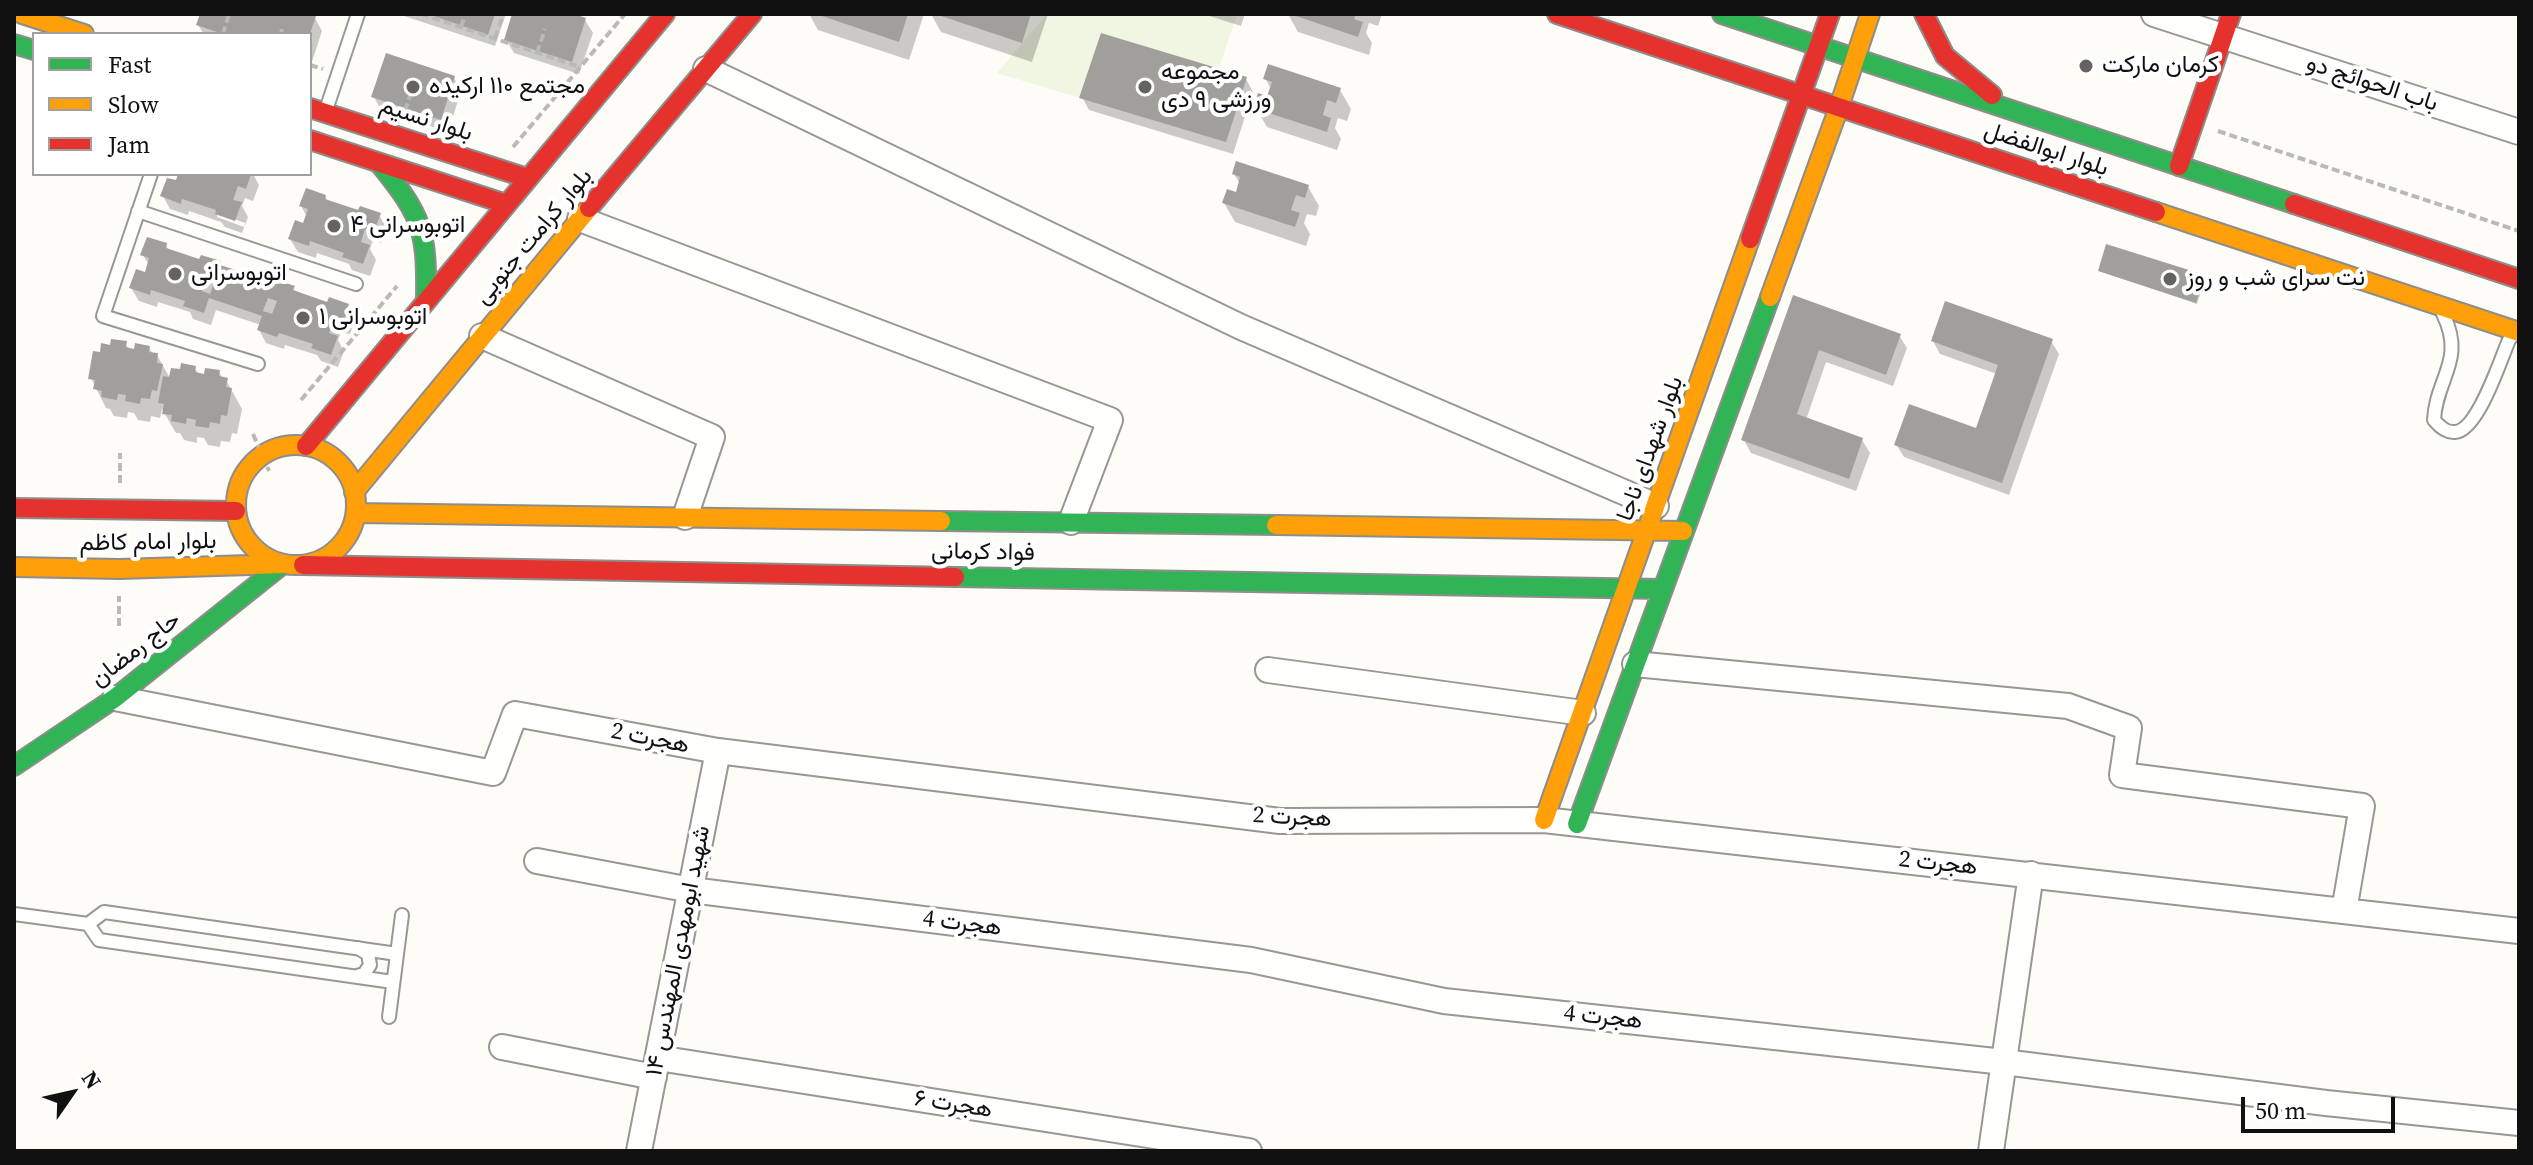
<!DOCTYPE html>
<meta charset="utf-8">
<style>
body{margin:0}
#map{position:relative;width:2533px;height:1165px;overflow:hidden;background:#fdfcf7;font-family:"Source Serif 4",serif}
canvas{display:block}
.frame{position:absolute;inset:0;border:16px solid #111;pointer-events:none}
.legend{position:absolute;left:32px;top:32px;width:280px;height:144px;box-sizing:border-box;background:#fff;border:2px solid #a0a0a0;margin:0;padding:10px 14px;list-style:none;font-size:24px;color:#111}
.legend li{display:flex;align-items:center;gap:16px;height:40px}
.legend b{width:40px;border:2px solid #a0a0a0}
.north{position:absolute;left:32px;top:1053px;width:80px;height:80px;-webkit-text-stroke:6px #fff;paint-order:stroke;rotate:56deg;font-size:22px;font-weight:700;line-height:32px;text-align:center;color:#111}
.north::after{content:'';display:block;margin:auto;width:28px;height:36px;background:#111;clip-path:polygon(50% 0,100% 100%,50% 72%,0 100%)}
.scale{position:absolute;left:2241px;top:1097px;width:154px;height:36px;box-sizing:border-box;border:4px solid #111;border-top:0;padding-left:10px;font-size:24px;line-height:28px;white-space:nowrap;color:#111;-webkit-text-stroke:6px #fff;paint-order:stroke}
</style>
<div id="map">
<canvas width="2533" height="1165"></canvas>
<div class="frame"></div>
<ul class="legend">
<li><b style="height:10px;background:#30b455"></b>Fast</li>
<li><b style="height:10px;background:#ff9f0a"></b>Slow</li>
<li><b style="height:10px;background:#e5322d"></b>Jam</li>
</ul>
<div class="north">N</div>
<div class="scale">50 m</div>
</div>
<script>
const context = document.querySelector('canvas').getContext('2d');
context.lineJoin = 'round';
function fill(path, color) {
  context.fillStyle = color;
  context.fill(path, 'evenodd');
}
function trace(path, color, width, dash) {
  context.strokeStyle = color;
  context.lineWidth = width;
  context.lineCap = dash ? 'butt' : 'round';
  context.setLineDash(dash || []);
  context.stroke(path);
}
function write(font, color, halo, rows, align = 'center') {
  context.font = font + ' "Source Serif 4",Vazirmatn,serif';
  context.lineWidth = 8;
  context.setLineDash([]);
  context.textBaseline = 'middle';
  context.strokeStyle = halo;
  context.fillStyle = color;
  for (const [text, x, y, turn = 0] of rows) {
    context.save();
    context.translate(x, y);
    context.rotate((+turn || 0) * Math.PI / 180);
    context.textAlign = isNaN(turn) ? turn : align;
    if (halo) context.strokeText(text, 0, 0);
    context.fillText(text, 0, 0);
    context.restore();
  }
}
fill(new Path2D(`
 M1047,14H1237L1219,68L1247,77L1226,142L997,73Z`), '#f0f6e1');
fill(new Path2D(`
 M202,14H304L315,18L322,31L310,68V34H204L198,25Z
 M398,14H506L495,46Z
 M514,14H568L585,20L593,33L579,74L514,53L506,40Z
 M809,14H924L909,60L818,30Z
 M931,14H1048L1032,62L941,32Z
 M1203,14H1245L1241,26Z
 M1288,14H1382L1378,26L1369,23L1366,33L1372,43L1369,55L1298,32Z
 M454,78L461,91L448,132L381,110L374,97Z
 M1265,78L1340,90L1351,109L1347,121L1338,118L1335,128L1341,139L1337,150L1267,127L1256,108L1268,99L1271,89Z
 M1246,79L1253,92L1233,154L1089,110L1082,97Z
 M180,174H253L259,185L253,201L245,198L242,206L248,217L242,233L225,227L221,222L189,211L188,215L170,209L163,196L177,183ZM217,213L245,223L244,227L217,217Z
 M1234,174L1308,187L1319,206L1316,216L1307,214L1304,223L1310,234L1306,246L1235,222L1224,203L1237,194L1240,184Z
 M325,196L328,202L360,213L379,215L387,228L381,243L373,240L370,249L376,260L370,276L352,270L349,264L317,253L316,258L298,252L290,239L305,226L307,217L301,206Z
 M166,245L169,251L201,262L220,263L222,267L275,285L293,288L297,294L328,304L348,306L355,319L350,334L341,332L338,340L344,351L338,367L321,361L317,355L285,345L284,349L266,343L259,330L261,325L216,310L211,325L193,319L190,312L158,302L157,307L139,301L131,288L146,274L149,265L143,255Z
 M2100,271L2203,277L2205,279L2197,304Z
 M1794,297L1899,335L1907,348L1893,386L1826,362L1806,420L1862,440L1870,453L1856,491L1751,453L1744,440Z
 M1933,341H2051L2059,354L2009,495L1904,457L1896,444L1977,430L1997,374L1940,354Z
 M125,343L129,350L149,348L153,354L157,355L171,380L195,368L199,375L219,372L223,379L226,380L242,409L237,434L232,433L230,442L221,441L220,447L208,445L204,438L197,437V443L184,440L180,433H176L162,409L160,418L151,416L150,422L138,420L134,413L128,412L127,418L114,416L110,409L106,408L91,378L101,355L112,347Z`), '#0003');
fill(new Path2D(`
 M200,14H310L316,16L310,34H223L196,25Z
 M428,14H495L488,35Z
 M512,14H574L586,18L572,62L504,40Z
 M816,14H908L899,42Z
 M935,14H1031L1022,43Z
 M1290,14H1356L1354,19L1363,22L1358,37Z
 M1101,33L1247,77L1226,142L1079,98Z
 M386,53L455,76L441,120L371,97Z
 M1268,64L1341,88L1336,103L1327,100L1323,115L1331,118L1327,132L1253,108L1258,93L1267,96L1272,82L1263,79Z
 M1236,161L1309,185L1305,198L1296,195L1291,210L1300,213L1295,227L1222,203L1227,189L1236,192L1240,177L1232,174Z
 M178,174H251L246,189L238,186L233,200L242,202L235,221L215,214L216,210L182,199L181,204L160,196L167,178L176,180Z
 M306,188L326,195L325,199L358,210L360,206L381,213L374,231L365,229L361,242L370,245L363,264L342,257L344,253L310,241L309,246L288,239L295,220L303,223L308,209L299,206Z
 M147,237L167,243L166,248L199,259L201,255L221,261L220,265L273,282L274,279L295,286L293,290L327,302L329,297L349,304L343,323L334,320L329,333L338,336L331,355L311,348L313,344L279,333L277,337L257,330L262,316L209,298L204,313L183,306L185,301L151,290L150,295L129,288L136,269L145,272L149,258L140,255ZM206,277L215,280L210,294L202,291ZM268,298L277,301L272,314L263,311Z
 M2106,244L2205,275L2196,303L2098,271Z
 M1793,295L1901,334L1886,375L1819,350L1797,414L1863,438L1849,479L1741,440Z
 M1945,301L2053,339L2002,483L1894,445L1909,404L1976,428L1998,365L1931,341Z
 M111,339L127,341L126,347L134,349L135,343L150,346L149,352L158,353L157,363L163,364L157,391L152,390L150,399L141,398L140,404L125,401L126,395L118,394L117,400L101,397L102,391L93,389L95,380L88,379L93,351L100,352L101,343L110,345Z
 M181,363L196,366L195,372L204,374L205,368L220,370L219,376L228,378L226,387L232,388L227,416L221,415L220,424L210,422L209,428L195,426L196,420L187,418L186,424L171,421L172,415L162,414L164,404L158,403L163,376L169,377L171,368L180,369Z`), '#a19f9c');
const lane = new Path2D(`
 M326,110L358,14
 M151,174L103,316L258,364
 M138,211L356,284
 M2443,314C2466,360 2436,378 2434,420C2439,426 2446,433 2455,432C2478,431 2501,358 2509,340L2514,334
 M14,914L88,924L104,912L397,954
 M88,924L99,940L393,982
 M357,976L364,974L370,965L368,954L358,948
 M389,1017L402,915`);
const street = new Path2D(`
 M2154,14L2519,132
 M706,69L1241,327L1656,506
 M580,219L1110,420L1071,522
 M482,336L712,437L685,517
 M1635,664L2068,706L2129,728L2122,775L2362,806L2344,911
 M1268,670L1583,713
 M115,698L493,773L515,714L718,751L1280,821L1544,820L2519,931
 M537,861L691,890L1251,960L1444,1001L2004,1062L2326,1103L2519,1123
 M502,1047L654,1077
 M658,1058L1249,1151
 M639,1151L718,751
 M1991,1151L2031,874`);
const fast = new Path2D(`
 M1722,14L2294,204
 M14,44L34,50
 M379,163C423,217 427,231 426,300
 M941,521L1276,525
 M955,577L1662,589
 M14,766L115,698L283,564
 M1577,824L1770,297`);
const slow = new Path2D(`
 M22,14L84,34
 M2156,212L2519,332
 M1770,297L1839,107L1870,14
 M236 505a60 60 0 1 1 120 0a60 60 0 1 1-120 0Z
 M354,492L589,208
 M356,513L941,521
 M1276,525L1683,531
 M14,567L119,569L283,564
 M1544,820L1750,239`);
const jam = new Path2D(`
 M1557,14L2156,212
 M1924,14L1945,56L1992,95
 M310,108L527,178
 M310,140L506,204
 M2179,166L2231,14
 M2294,204L2519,279
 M589,208L752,14
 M1750,239L1830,14
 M306,446L665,14
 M14,508L236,511
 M303,565L955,577`);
trace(lane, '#979795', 16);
trace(street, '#979795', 28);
trace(fast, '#8e8d8b', 22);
trace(slow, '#8e8d8b', 22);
trace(jam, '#8e8d8b', 22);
trace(new Path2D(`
 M421,14L580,67
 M461,27L465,14
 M223,34L229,14
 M281,34L282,29
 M495,38L503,15
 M537,53L545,29
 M310,65L323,69
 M405,111L413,87
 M2218,131L2519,231
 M513,147L625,14
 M301,400L397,286
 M253,434L269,471
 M120,483V453
 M119,626V596`), '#b9b9b8', 4, [8, 4]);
trace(lane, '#fffffe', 12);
trace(street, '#fffffe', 24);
trace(fast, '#30b455', 18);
trace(slow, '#ff9f0a', 18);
trace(jam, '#e5322d', 18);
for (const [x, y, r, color] of [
 [2086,66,8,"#646362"],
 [413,87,8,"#646362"],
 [1145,87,8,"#646362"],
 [334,226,8,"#646362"],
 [175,274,8,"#646362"],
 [2170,279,8,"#646362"],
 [303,318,8,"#646362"]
]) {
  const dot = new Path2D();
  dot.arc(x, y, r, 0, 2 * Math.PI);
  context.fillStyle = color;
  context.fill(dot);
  trace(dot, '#fff', 3);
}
write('24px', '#111', '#fff', [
 ["کرمان مارکت",2102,66],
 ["مجموعه",1161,73],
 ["ورزشی ۹ دی",1161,101],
 ["مجتمع ۱۱۰ ارکیده",429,87],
 ["اتوبوسرانی ۴",350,226],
 ["اتوبوسرانی",191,274],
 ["نت سرای شب و روز",2186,279],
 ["اتوبوسرانی ۱",319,318]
], 'left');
write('24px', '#111', '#fff', [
 ["باب الحوائج دو",2372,84,18],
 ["بلوار نسیم",426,120,18],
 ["بلوار ابوالفضل",2046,150,18],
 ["بلوار کرامت جنوبی",534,237,-50],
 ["بلوار شهدای ناجا",1651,449,-70],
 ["بلوار امام کاظم",148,543,-1],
 ["فواد کرمانی",983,553,1],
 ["حاج رمضان",136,650,-38],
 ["هجرت 2",650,739,11],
 ["هجرت 2",1292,818,3],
 ["هجرت 2",1938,864,6],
 ["هجرت 4",962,924,7],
 ["شهید ابومهدی المهندس ۱۴",679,951,-79],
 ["هجرت 4",1603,1018,6],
 ["هجرت ۶",953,1105,9]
]);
</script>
